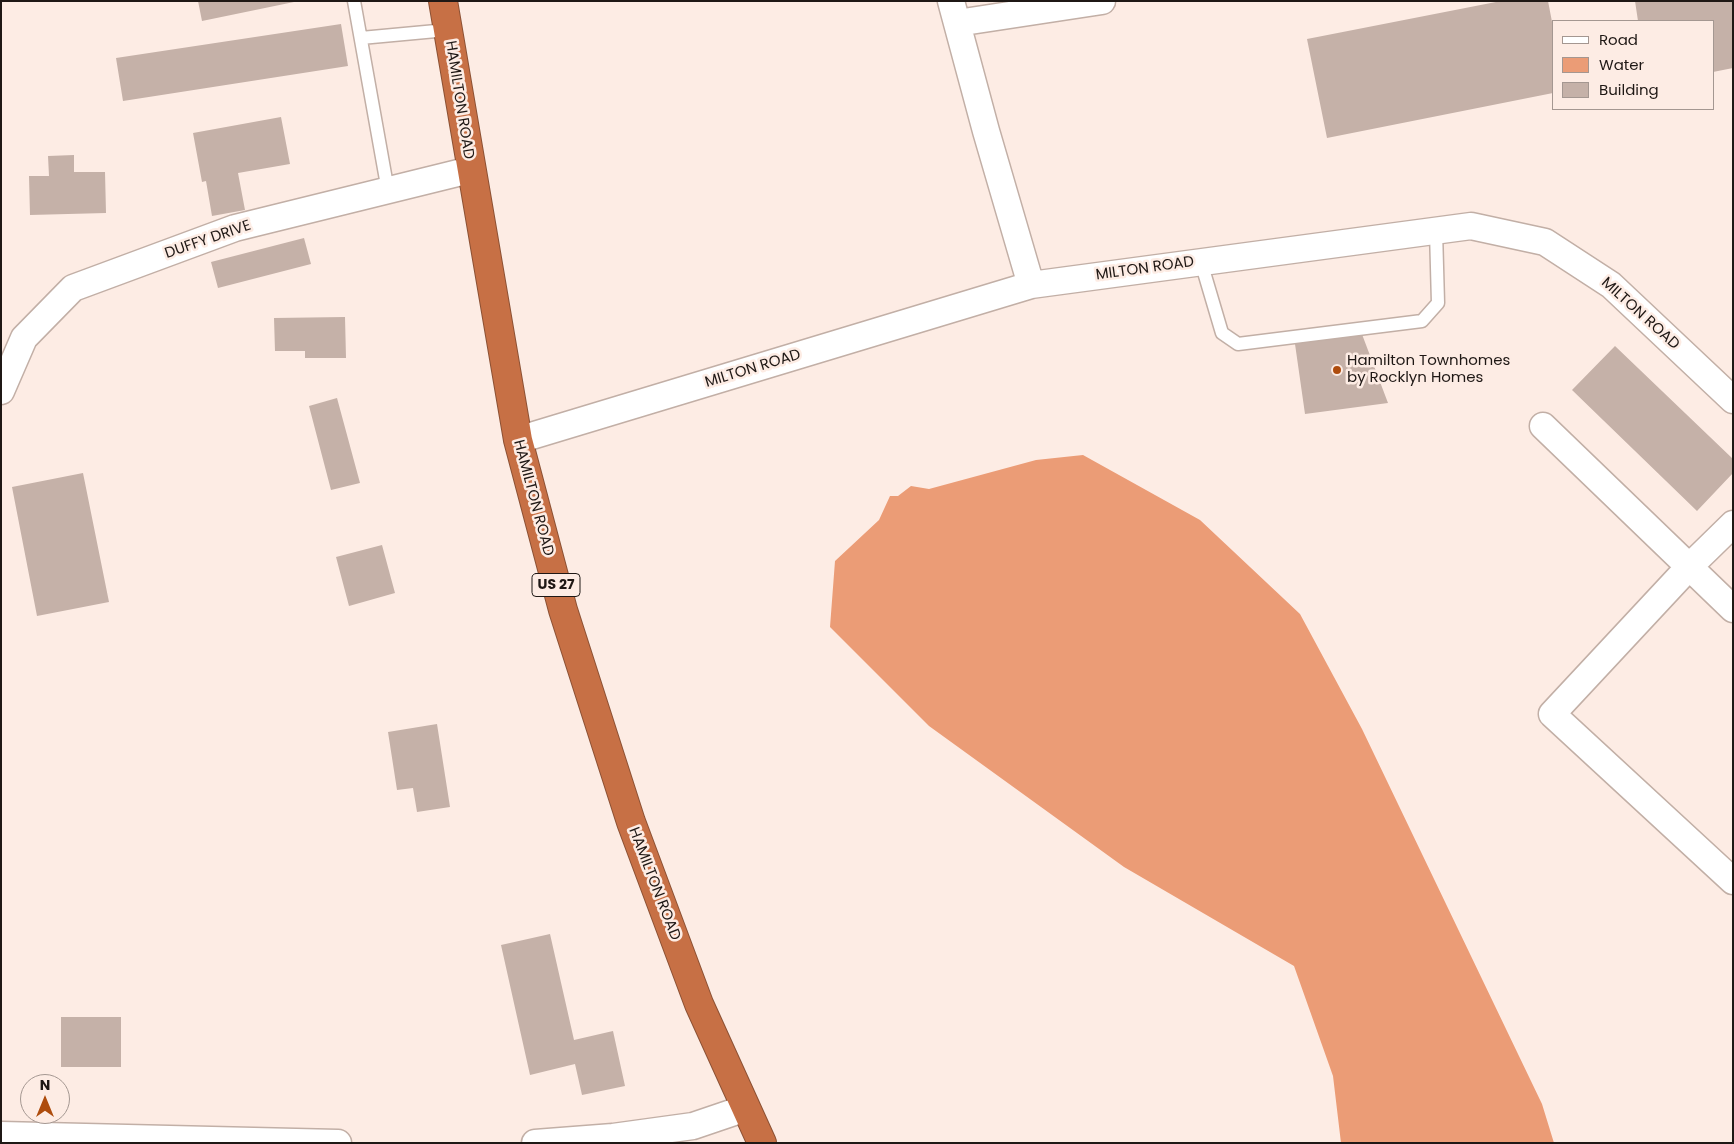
<!DOCTYPE html>
<style>
body{margin:0}
#map{position:relative;width:1734px;height:1144px;overflow:hidden;background:#fdece4;font-family:Poppins,sans-serif}
canvas{display:block}
.frame{position:absolute;inset:0;border:2px solid #1f1815;pointer-events:none}
.legend{position:absolute;left:1552px;top:20px;width:162px;height:90px;box-sizing:border-box;background:#fdece4;border:1px solid #a49791;margin:0;padding:6px 9px;list-style:none;font-size:15px;color:#1f1815}
.legend li{display:flex;align-items:center;gap:10px;height:25px}
.legend b{width:25px;border:1px solid #a49791}
.north{position:absolute;left:20px;top:1074px;width:50px;height:50px;box-sizing:border-box;background:#fdece4;border:1px solid #a49791;border-radius:50%;rotate:0deg;font-size:14px;font-weight:700;line-height:20px;text-align:center;color:#1f1815}
.north::after{content:'';display:block;margin:auto;width:18px;height:22px;background:#ae4c0d;clip-path:polygon(50% 0,100% 100%,50% 72%,0 100%)}
</style>
<div id="map">
<canvas width="1734" height="1144"></canvas>
<div class="frame"></div>
<ul class="legend">
<li><b style="height:6px;background:#fff"></b>Road</li>
<li><b style="height:14px;background:#eb9c76"></b>Water</li>
<li><b style="height:14px;background:#c5b1a8"></b>Building</li>
</ul>
<div class="north">N</div>
</div>
<script>
const context = document.querySelector('canvas').getContext('2d');
context.lineJoin = 'round';
function fill(path, color) {
  context.fillStyle = color;
  context.fill(path, 'evenodd');
}
function trace(path, color, width, dash) {
  context.strokeStyle = color;
  context.lineWidth = width;
  context.lineCap = dash ? 'butt' : 'round';
  context.setLineDash(dash || []);
  context.stroke(path);
}
function write(font, color, halo, rows, align = 'center') {
  context.font = font + ' Poppins,sans-serif';
  context.lineWidth = 5;
  context.setLineDash([]);
  context.textBaseline = 'middle';
  context.strokeStyle = halo;
  context.fillStyle = color;
  for (const [text, x, y, turn = 0] of rows) {
    context.save();
    context.translate(x, y);
    context.rotate((+turn || 0) * Math.PI / 180);
    context.textAlign = isNaN(turn) ? turn : align;
    if (halo) context.strokeText(text, 0, 0);
    context.fillText(text, 0, 0);
    context.restore();
  }
}
fill(new Path2D(`
 M1083,455L1200,520L1300,614L1362,729L1542,1104L1554,1143H1341L1333,1076L1294,966L1124,867L929,726L830,627L835,561L879,520L890,496H898L911,486L929,489L1036,460Z`), '#eb9c76');
fill(new Path2D(`
 M198,1H294V2L202,21Z
 M1501,1H1548L1553,27V93L1327,138L1307,39Z
 M1635,1H1733V68L1713,72V21H1638Z
 M341,24L348,66L123,101L116,58Z
 M281,117L290,164L238,173L245,210L212,216L206,181L202,182L193,133Z
 M74,155V172H105L106,213L30,215L29,176H49L48,156Z
 M304,238L311,264L218,288L211,262Z
 M345,317L346,358H305V351H275L274,318Z
 M1360,329L1388,403L1305,414L1294,337Z
 M1615,346L1733,459V473L1697,511L1572,390Z
 M337,398L360,483L331,490L309,406Z
 M83,473L109,602L37,616L12,487Z
 M382,545L395,593L349,606L336,557Z
 M437,724L450,807L417,812L413,788L397,790L388,732Z
 M550,934L574,1040L613,1031L625,1086L582,1095L575,1064L530,1075L501,945Z
 M61,1017H121V1067H61Z`), '#c5b1a8');
const lane = new Path2D(`
 M354,1L388,191
 M361,38L447,30
 M1201,262L1222,333L1238,344L1422,321L1438,303L1436,231`);
const street = new Path2D(`
 M951,1L986,131L1031,285
 M957,23L1102,1
 M1,391L24,338L73,288L235,228L470,170
 M1543,426L1733,609
 M518,440L1031,285L1471,226L1545,242L1611,285L1733,400
 M1733,524L1689,567L1552,714L1733,881
 M1,1135L338,1143
 M535,1143L613,1137L693,1126L746,1108`);
const highway = new Path2D(`
 M443,1L518,440L563,610L631,822L699,1004L762,1143`);
trace(lane, '#c2afa6', 15);
trace(street, '#c2afa6', 29);
trace(highway, '#8c5134', 30);
trace(lane, '#fff', 12);
trace(street, '#fff', 26);
trace(highway, '#c77045', 28);
for (const [x, y, r, color] of [
 [1337,370,5,"#ae4c0d"]
]) {
  const dot = new Path2D();
  dot.arc(x, y, r, 0, 2 * Math.PI);
  context.fillStyle = color;
  context.fill(dot);
  trace(dot, '#fdece4', 2);
}
for (const [x, y, w] of [
 [556,585,48]
]) {
  const box = new Path2D();
  box.roundRect(x - w / 2, y - 11.5, w, 23, 4);
  context.fillStyle = '#fdece4';
  context.fill(box);
  trace(box, '#1f1815', 1);
}
write('bold 14px', '#1f1815', null, [
 ["US 27",556,585]
]);
write('15px', '#1f1815', '#fdece4', [
 ["HAMILTON ROAD",459,100,81],
 ["DUFFY DRIVE",208,240,-19],
 ["MILTON ROAD",1145,269,-8],
 ["MILTON ROAD",1640,314,42],
 ["MILTON ROAD",753,369,-17],
 ["HAMILTON ROAD",533,498,75],
 ["HAMILTON ROAD",654,884,69]
]);
write('15px', '#1f1815', '#fdece4', [
 ["Hamilton Townhomes",1347,361],
 ["by Rocklyn Homes",1347,378]
], 'left');
</script>
